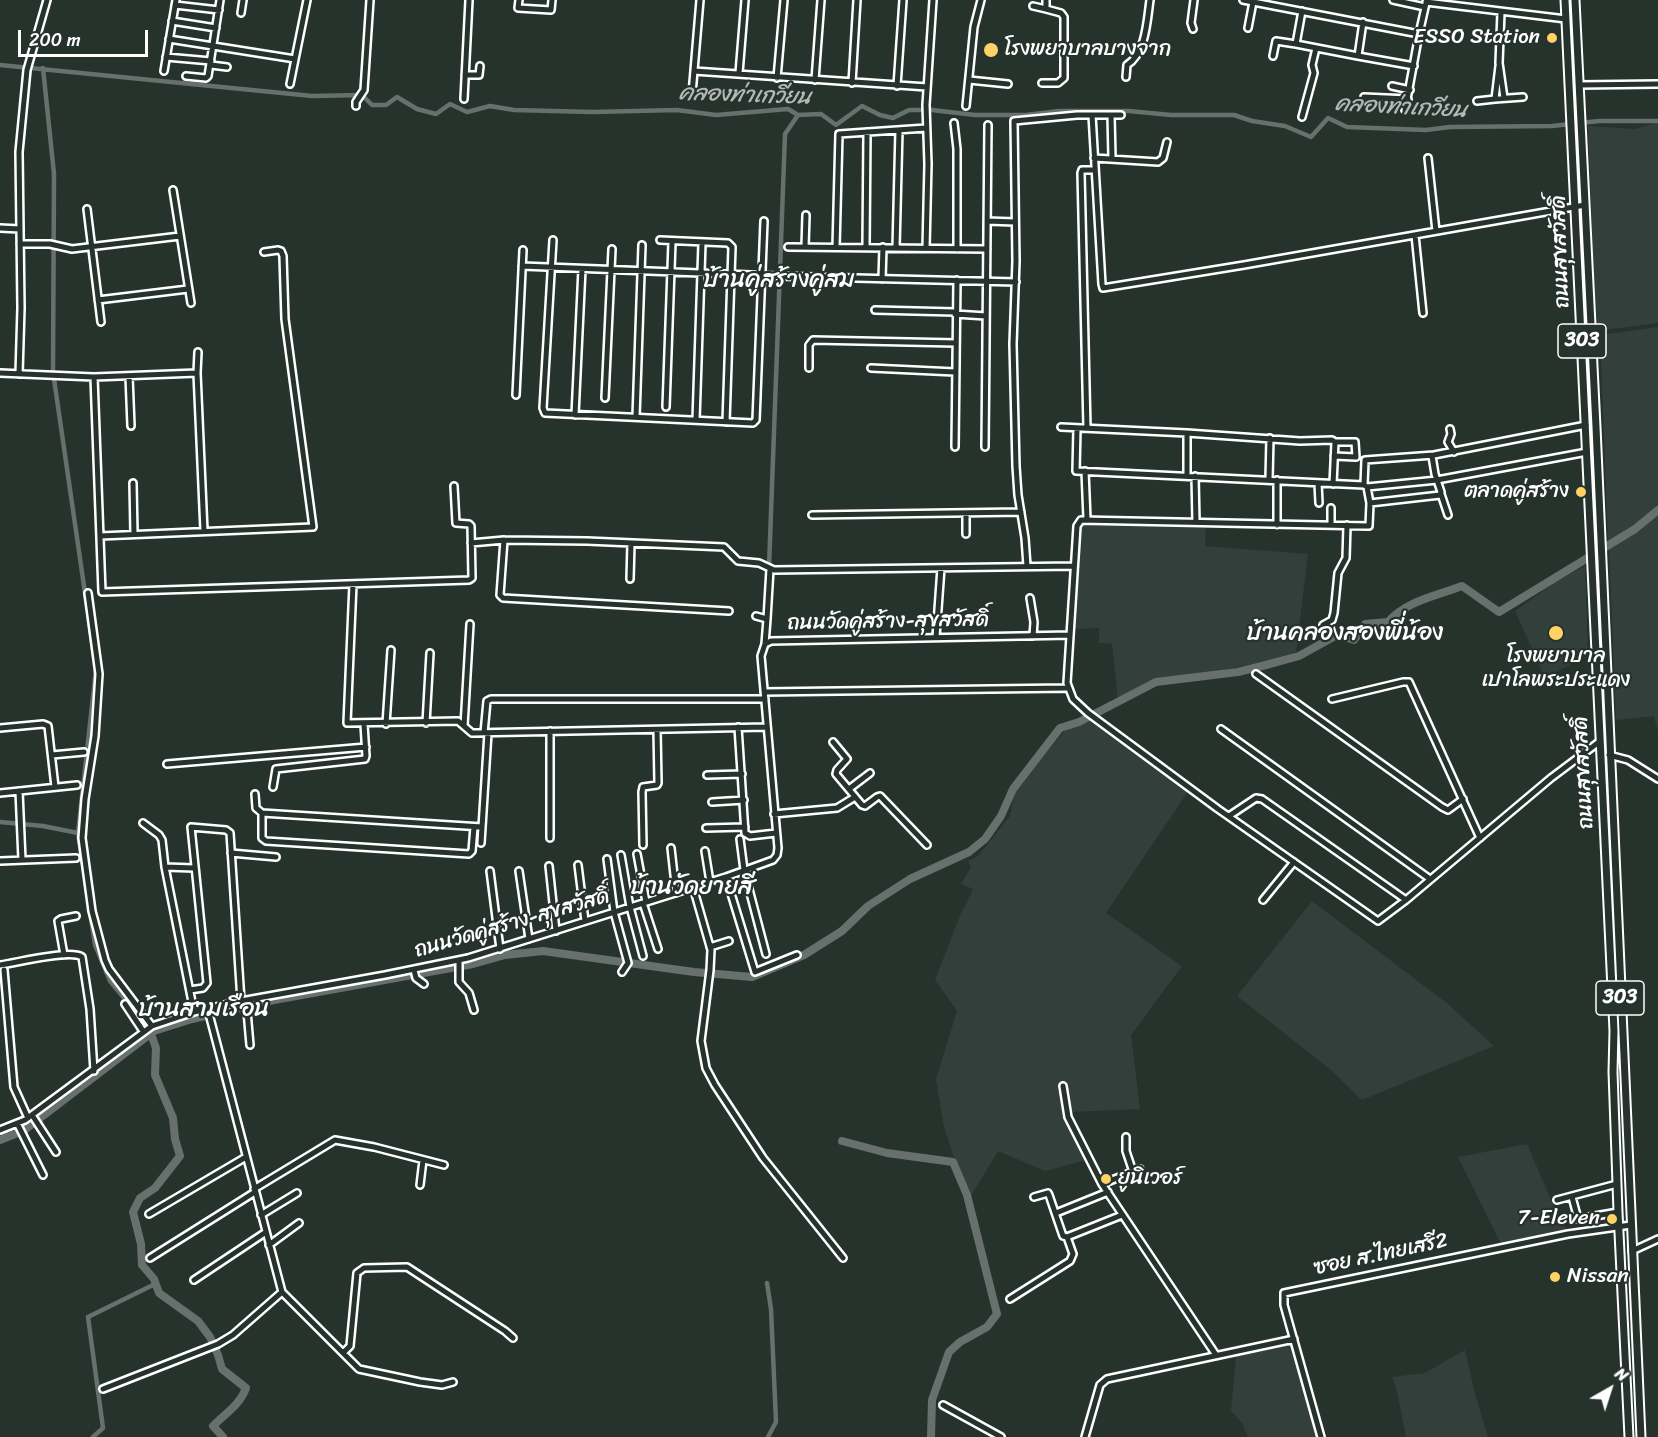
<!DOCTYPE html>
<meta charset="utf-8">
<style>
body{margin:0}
#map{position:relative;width:1658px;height:1437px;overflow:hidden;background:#26332d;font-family:Sriracha,sans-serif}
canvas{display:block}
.north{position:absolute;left:1580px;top:1359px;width:60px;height:60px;-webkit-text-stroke:4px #26332d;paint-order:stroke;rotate:39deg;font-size:16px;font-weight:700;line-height:24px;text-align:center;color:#fff}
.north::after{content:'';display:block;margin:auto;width:21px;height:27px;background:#fff;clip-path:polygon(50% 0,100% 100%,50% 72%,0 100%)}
.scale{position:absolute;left:18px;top:30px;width:130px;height:27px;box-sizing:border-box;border:3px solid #fff;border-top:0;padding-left:8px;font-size:18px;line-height:21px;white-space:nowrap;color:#fff;-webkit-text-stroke:4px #26332d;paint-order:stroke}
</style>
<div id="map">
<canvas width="1658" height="1437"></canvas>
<div class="north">N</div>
<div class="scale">200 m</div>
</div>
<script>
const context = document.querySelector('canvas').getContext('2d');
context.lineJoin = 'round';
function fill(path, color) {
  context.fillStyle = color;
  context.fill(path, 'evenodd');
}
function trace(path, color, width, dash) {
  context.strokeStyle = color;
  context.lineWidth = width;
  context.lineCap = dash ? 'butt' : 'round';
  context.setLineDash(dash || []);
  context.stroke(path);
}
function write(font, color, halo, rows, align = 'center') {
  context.font = font + ' Sriracha,"Playpen Sans Thai",sans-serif';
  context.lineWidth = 4.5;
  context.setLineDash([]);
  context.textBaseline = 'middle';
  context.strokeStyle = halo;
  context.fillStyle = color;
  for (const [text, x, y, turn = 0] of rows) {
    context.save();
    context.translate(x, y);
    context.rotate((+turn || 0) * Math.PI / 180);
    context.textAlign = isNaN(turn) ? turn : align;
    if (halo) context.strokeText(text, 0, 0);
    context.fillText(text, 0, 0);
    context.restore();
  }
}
fill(new Path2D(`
 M1656,123H1658V323L1596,331L1588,126L1634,129Z
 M1658,327V511L1608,541L1600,335Z
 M1658,515V732L1654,716L1616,720L1609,547Z
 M1085,522L1206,524L1205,546L1308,554L1296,652L1281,659L1173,679L1147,687L1118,701L1112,644L1099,643V628L1072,629L1078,525Z
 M1585,566L1588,655L1545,678L1515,611L1557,581Z
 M1091,721L1189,790L1106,913L1182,966L1131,1035L1140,1109L1069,1112L1091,1159L1045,1171L998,1151L968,1201L944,1127L936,1079L957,1011L935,980L959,918L973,889L961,884L971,867L968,861L978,856L1010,816L1015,789L1067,728Z
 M1312,901L1448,1004L1494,1046L1362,1100L1330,1069L1237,996Z
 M1527,1144L1554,1207L1563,1220L1567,1233L1502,1246L1458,1157Z
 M1293,1344L1320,1437H1248L1242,1423L1231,1411L1236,1356Z
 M1465,1350L1474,1390L1488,1437H1406L1397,1391L1392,1377L1425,1373Z`), '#333f3a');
trace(new Path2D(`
 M0,65L312,96L362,95L372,105H386L397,97L417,109L436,114L450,104L467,112L490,106L514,110L593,112L677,110L716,115L788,109L798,115L821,114L836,125L862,106L880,115L893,118L909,110H932L975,115H1026L1059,111H1129L1171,115H1234L1252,121L1285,126L1311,137L1328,118L1347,127L1426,130L1450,127L1552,126L1599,121H1658
 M43,68L54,174L53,372L96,669L78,833L88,897
 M769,567L785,134L798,115
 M0,822L43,826L78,833
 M90,912L95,945L110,981L139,1016L151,1034
 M767,1283L771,1309L776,1422L768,1437
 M93,1437L103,1428L88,1317L155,1284`), '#67706c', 4.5);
trace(new Path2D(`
 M151,1034L156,1048L155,1075L173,1118L175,1139L180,1156L155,1188L140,1198L133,1212L141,1244L142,1265L154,1279L159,1293L198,1321L210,1337L218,1355L222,1369L246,1388C240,1405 226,1413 213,1426L223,1437
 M0,1140L23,1131L154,1031L192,1019L274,1000L473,964L505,955L543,951L694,972L752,977L804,955L842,931L868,906L910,879L969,852L985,839L1001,816L1013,789L1060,728L1079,722L1156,682L1238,672L1266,665L1299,656L1337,635L1354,640L1365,624L1388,622C1406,601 1436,596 1462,586L1499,612L1635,529L1658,510
 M842,1141L887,1153L953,1162L967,1195L997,1314L987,1327L960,1342L949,1352L932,1400L931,1437`), '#67706c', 8);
const minor = new Path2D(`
 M519,0L518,8L551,10L552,0
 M1243,0L1419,34L1426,3
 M1393,0L1425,7
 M1426,2L1566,19
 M175,5L219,10
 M1033,6L1046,9
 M1302,11L1296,44L1358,56
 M1501,12L1499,63L1504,98
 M241,13L243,0
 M172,21L216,28
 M1363,22L1358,56L1414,66
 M1248,28L1253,2
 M1193,29L1191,23L1194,0
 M169,39L295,59
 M1273,56L1276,41L1296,44
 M166,57L211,61
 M211,65L227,67
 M1499,66L1495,99L1523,97
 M164,71L176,0
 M694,71L927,87
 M739,73L745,0
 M465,75H479L480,66
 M186,76L206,78L208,76L220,0
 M1126,77L1127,65C1146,53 1147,21 1150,0
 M777,78L784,0
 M815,80L821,0
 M969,80L1008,84
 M852,83L857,0
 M1042,83H1058L1064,78V17L1061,13L1046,9V0
 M290,84L307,0
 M1580,85L1658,84
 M897,86L903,0
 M1392,86L1410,90
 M692,94L700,0
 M1364,97L1408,99
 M464,99L469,0
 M1477,101L1495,99
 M356,106V102L364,90L370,0
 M966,106L974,27L981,0
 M1405,110L1419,34
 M1092,115L1102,284L1103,288L1244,265L1585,205
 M1111,115L1112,158
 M1302,117L1314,73L1312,65L1316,48
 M954,123L957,149V249
 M1094,158L1158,162L1163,158L1167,142
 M1428,158L1436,231
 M173,190L191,303
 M87,209L101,322
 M987,221L1015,222
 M0,228L20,229
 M1415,235L1423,313
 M553,240L543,408L545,413L753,423L756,420L764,221
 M660,240L728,243L732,247L726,422
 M20,244H50L72,249L180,236
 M788,247L987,249
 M805,247L806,215
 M836,247L839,134L926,128
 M866,247L867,132
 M896,248L899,130
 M926,248L928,164L926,105L933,0
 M522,266L776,276L1016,282
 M882,279L883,247
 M98,300L188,289
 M875,310L955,312
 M955,314L986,316
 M198,352L197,373L204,531
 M809,368V345L813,340L956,343
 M871,368L955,372
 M0,373L94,377L197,373
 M19,374L21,308L19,152L27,70L47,0
 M129,376L131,426
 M94,377L102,592L469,580L472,578L471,526L469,524L456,523L454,486
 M516,395L523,250
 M605,398L612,249
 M666,407L672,242
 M575,415L582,269
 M636,417L642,245
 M696,420L702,243
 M1061,427L1187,433
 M1077,428L1076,471L1364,485L1367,487L1437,480L1587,452
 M1087,428L1081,173L1082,170H1095
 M1450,429L1451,434L1448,442L1454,452
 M1335,442H1355L1356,457
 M955,447L957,280
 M985,447L988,125
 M1334,456L1356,457
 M1085,471L1087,519
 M1187,475V433L1300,441L1332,440L1335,442L1333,484
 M1195,476L1196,522
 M1269,479L1270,438
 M133,483L134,534
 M1318,483L1319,503
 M1364,485L1365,460L1434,455L1586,425
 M1367,487L1370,503L1369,526L1081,520L1077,526L1067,683L1073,699L1088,713L1218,809L1378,921L1406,900L1551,778L1599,742
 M1441,494L1448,515
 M1370,503L1440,495L1441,492L1435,474L1432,456
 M966,514V534
 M812,515L1021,512
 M1277,525V480
 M1331,525V508
 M100,536L313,527L285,319L283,256L281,251L278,250L264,252
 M504,540L500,595L503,598L729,611
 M471,543L504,540L587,541L724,547L738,561L759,563L774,570L1074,566
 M1027,566L1025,538L1018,495L1016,466L1013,344L1016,261L1014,121L1077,115H1121
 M630,579L631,543
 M353,584L347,723L458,721L472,733L767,727
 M88,593L99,674L95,736L85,799L82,838L92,911L105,960L109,969L152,1026
 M1030,598L1034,622L1033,636
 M756,616L767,619L765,644
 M767,619L770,569
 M1323,625L1332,620L1334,613L1338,573L1346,558L1347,525
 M936,637L941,568
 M1256,674L1442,807L1448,810L1463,799
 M764,692L1067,688
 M1332,699L1403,682H1409L1480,838
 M426,723L430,653
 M386,724L391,650
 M464,726L470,624
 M738,727L745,833L750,836L776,833
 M0,728L43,724L48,726L55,787
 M1221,729L1430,879
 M550,731V838
 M484,733L487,701L491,699H765
 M833,742L847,759L837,770L836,774L862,805L865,806L877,797L880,796L927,845
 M52,755L84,752
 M1609,755L1628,760L1658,779
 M167,764L366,747
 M707,775L742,774
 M273,787L276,769L365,759L366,756L364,724
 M849,789L870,773
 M19,791L22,860
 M0,793L77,785
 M255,794L256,808L262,813L482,827
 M712,802L744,800
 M262,813V838L266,841L469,854L472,851L474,827
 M774,814L837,808L855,797
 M1229,816L1256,798L1262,799L1406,900
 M143,823L159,835L162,840L165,867L194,1012
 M706,828L745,827
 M740,839L744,870L766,954
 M481,843L488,733
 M643,845L642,792L643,787L657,785L658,783L657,730
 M671,848L676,893
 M705,851L710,882
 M231,853L276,857
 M637,854L646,902
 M621,855L630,907L643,956
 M607,859L614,912L628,963L622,972
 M0,861L76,858
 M578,865L585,921
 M549,866L556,931
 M165,867L194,868
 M490,871L500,949
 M519,871L529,939
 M726,877L755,972L797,955
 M693,887L711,950L710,970L701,1041L706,1068L715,1085L763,1158L843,1258
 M1263,900L1294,862
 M643,903L658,949
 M710,947L729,941
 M64,955L58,921L61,919L76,916
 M459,960V982L469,993L474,1010
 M0,965C16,963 70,949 82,957L90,1009L94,1071
 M4,970L14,1087L28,1118
 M414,970L416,978L424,984
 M190,990L203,988L207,983L191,827L226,830L230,833L241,1001
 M246,1000L250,1045
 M125,1004L143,1031
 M1063,1086L1068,1117L1102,1184L1216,1355
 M32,1115L56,1152
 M17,1123L43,1175
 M0,1130L25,1120L152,1026L194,1012L241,1001L385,975L468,958L726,877L773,860L777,855L778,848L761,656L765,644L771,641L1070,635
 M1126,1137V1151L1133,1172
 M1102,1184L1140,1169
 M420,1185L423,1160
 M254,1189L335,1140L374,1147L444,1165
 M1034,1197L1048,1193L1049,1195L1063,1236L1067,1237L1122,1215
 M1572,1197L1578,1219L1618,1212
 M1557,1200L1617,1184
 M1056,1213L1108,1192
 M149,1214L246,1157
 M261,1215L297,1193
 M269,1245L299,1223
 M1632,1251L1658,1239
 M150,1258L255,1192
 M194,1280L266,1232
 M282,1292L359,1369L420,1382L442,1385L453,1382
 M1010,1299L1070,1261L1073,1254L1067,1237
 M343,1353L350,1346L357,1273L364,1268L407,1267L505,1331L513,1338
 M103,1389L218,1344L233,1335L282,1292L208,1010
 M943,1405L1001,1437
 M1085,1437L1100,1385L1107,1379L1294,1339
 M1321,1437L1284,1305V1293L1568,1234L1631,1225`);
const major = new Path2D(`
 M1565,0L1614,1031L1613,1072L1618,1212L1629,1437
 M1575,0L1596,427L1641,1437`);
trace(minor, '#fff', 10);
trace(major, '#fff', 11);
trace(minor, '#26332d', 5);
trace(major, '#26332d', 7);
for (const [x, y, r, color] of [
 [1552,38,6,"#ffd166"],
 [991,50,8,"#ffd166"],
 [1581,492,6,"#ffd166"],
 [1556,633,8,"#ffd166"],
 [1106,1179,6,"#ffd166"],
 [1612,1219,6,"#ffd166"],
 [1555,1277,6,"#ffd166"]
]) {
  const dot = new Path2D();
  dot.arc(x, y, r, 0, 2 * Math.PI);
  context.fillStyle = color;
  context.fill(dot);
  trace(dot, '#26332d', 2);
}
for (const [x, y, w] of [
 [1582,341,48],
 [1620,998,48]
]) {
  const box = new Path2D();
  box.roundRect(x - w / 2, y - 17, w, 34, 4.5);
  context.fillStyle = '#26332d';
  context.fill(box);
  trace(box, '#fff', 1.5);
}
write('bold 20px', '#fff', null, [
 ["303",1582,341],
 ["303",1620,998]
]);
write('21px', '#fff', '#26332d', [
 ["ESSO Station",1540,38],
 ["โรงพยาบาลบางจาก",1004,50,"left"],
 ["ตลาดคู่สร้าง",1569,492],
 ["โรงพยาบาล",1556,657,"center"],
 ["เปาโลพระประแดง",1556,681,"center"],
 ["ยูนิเวอร์",1118,1179,"left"],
 ["7-Eleven",1600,1219],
 ["Nissan",1567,1277,"left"]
], 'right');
write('21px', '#fff', '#26332d', [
 ["ถนนสุขสวัสดิ์",1561,252,-92],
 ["ถนนวัดคู่สร้าง-สุขสวัสดิ์",888,622,-1],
 ["ถนนสุขสวัสดิ์",1584,773,-93],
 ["ถนนวัดคู่สร้าง-สุขสวัสดิ์",512,924,-16],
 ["ซอย ส.ไทยเสรี2",1381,1255,-12]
]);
write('italic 22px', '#b3b8b6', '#26332d', [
 ["คลองท่าเกวียน",745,96,2],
 ["คลองท่าเกวียน",1401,108,3]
]);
write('24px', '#fff', '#26332d', [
 ["บ้านคู่สร้างคู่สม",779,281],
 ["บ้านคลองสองพี่น้อง",1345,634],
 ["บ้านวัดยายสี",692,888],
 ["บ้านสามเรือน",204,1010]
]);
</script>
